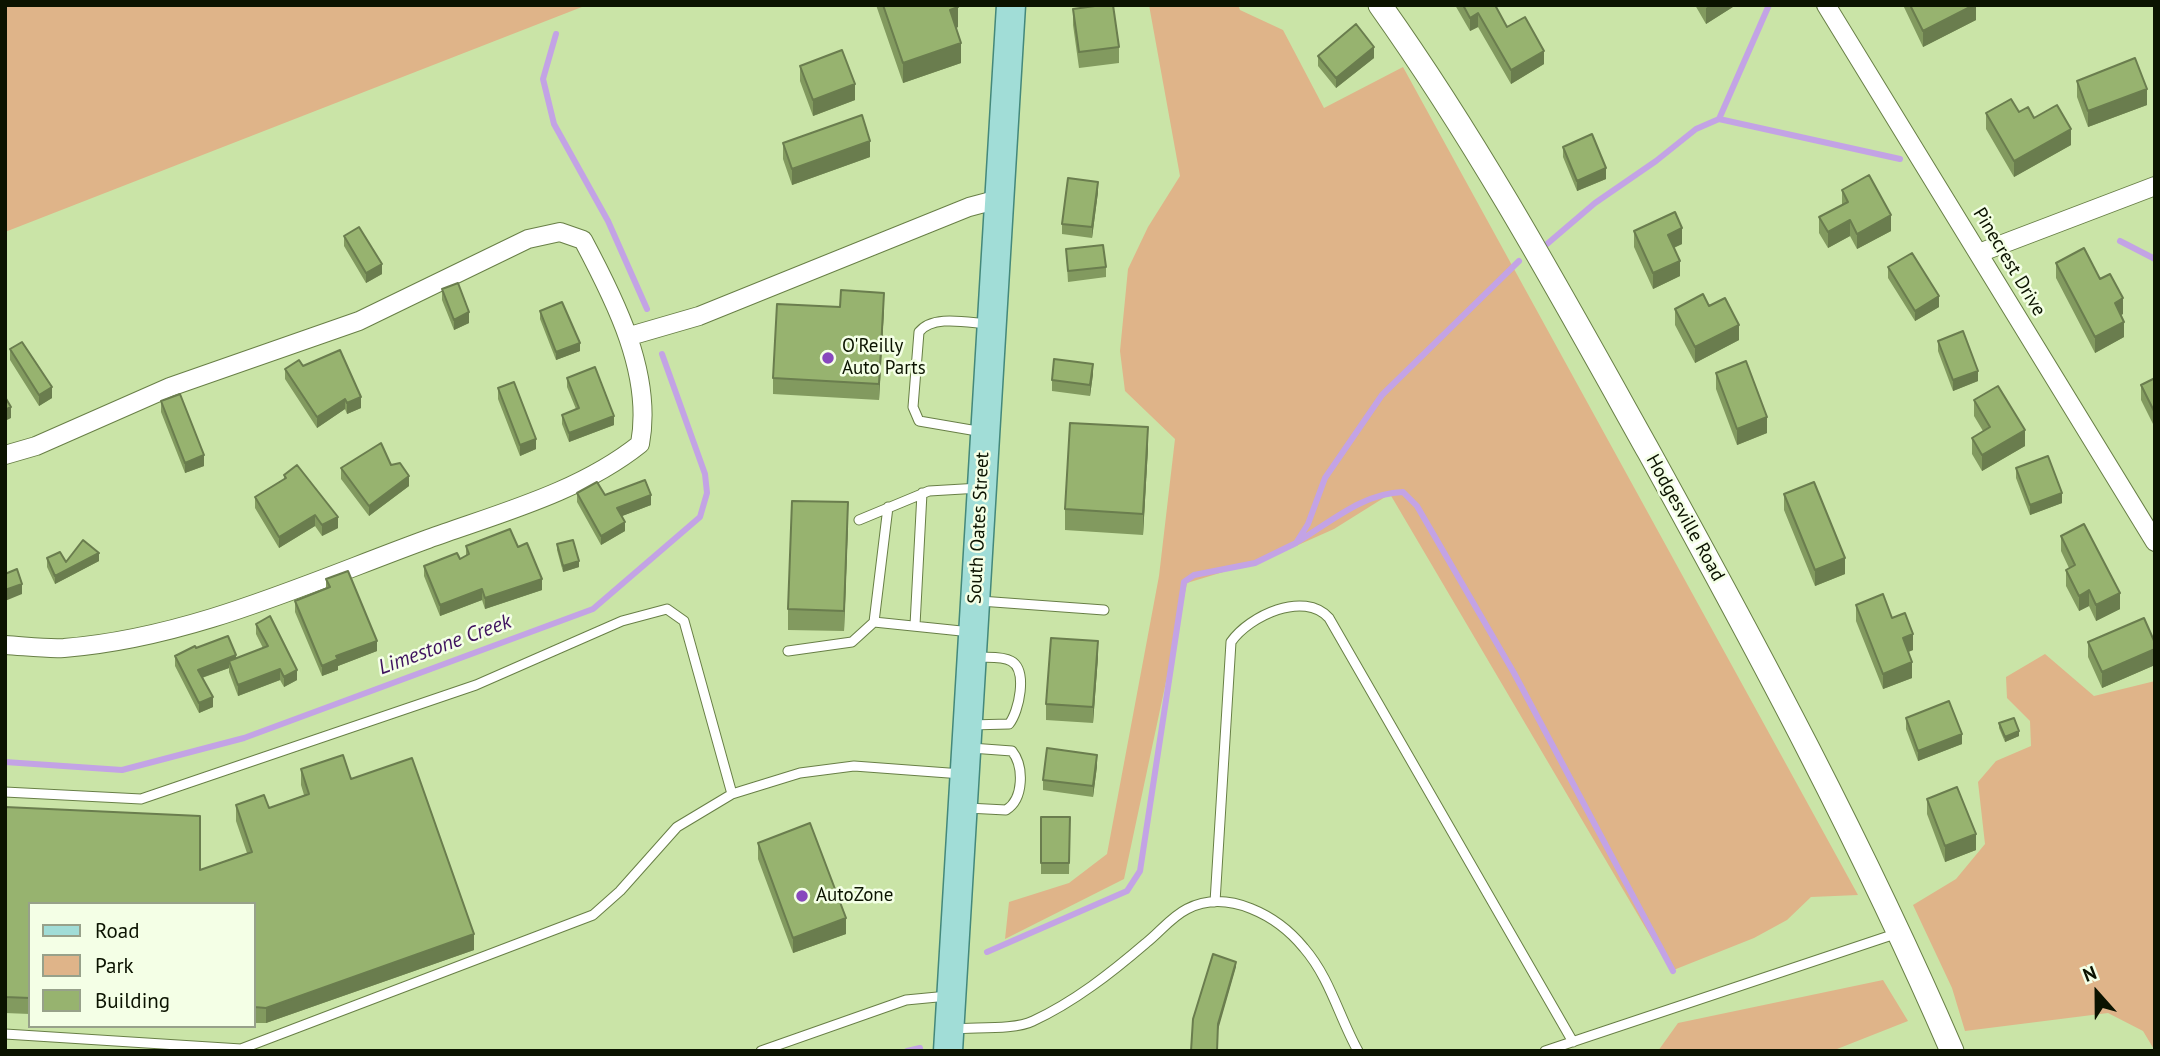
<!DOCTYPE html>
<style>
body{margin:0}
#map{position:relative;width:2160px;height:1056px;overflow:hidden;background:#cae4a7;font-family:"PT Sans",sans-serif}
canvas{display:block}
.frame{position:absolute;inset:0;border:7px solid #0b1300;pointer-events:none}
.legend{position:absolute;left:28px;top:902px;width:228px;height:126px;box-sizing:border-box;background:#f4ffe6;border:2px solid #97a18a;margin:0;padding:9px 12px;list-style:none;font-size:21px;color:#0b1300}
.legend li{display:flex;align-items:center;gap:14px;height:35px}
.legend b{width:35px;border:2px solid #97a18a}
.north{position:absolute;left:2062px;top:958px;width:70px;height:70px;-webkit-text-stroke:5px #f4ffe6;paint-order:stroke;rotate:339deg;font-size:19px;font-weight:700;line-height:28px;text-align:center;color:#0b1300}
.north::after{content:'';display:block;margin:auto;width:24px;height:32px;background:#0b1300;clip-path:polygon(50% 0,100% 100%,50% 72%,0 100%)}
</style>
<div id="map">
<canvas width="2160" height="1056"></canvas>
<div class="frame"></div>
<ul class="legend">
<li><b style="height:9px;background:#a1ddd7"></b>Road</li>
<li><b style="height:19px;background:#dfb489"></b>Park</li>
<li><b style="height:19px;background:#97b36f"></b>Building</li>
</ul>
<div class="north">N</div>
</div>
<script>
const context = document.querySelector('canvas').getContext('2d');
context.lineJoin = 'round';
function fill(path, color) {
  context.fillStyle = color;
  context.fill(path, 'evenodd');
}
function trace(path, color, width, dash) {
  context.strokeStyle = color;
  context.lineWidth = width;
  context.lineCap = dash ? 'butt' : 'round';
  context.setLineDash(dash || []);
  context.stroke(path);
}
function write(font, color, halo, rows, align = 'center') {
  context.font = font + ' "PT Sans",sans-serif';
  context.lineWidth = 5;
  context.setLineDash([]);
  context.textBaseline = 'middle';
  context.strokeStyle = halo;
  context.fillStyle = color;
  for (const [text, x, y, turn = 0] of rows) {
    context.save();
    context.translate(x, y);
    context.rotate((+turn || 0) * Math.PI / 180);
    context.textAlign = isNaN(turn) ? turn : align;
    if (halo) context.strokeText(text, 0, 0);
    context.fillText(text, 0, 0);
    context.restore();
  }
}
fill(new Path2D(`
 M5,5H587L5,232Z
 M1149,5H1238L1240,10L1283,30L1324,108L1403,67L1858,895L1811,897L1787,920L1754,938L1671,971L1390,494L1334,529L1269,558L1187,583L1124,879L1005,939L1009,902L1069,883L1107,854L1159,576L1175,439L1125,391L1120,351L1128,269L1148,227L1180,176Z
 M2045,654L2094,696L2155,681V1051L2143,1031L2108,1013L1965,1031L1952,988L1913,905L1956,879L1985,844L1978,782L1996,761L2031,746L2030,721L2007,698L2006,677Z
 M1883,980L1908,1021L1832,1051H1658L1678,1023Z`), '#dfb489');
trace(new Path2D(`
 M556,34L543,79L554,124L608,221L647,309
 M1719,119L1769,5
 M2120,241L2155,259
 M1547,244L1595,203L1656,161L1696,129L1719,119L1900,159
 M1299,541C1332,521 1364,493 1403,492L1417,506L1514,673L1673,971
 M5,762L122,770L244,738L593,609L700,517L707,493L705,474L662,354
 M987,952L1127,891L1140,871L1184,582L1194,575L1255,563L1296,543L1308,524L1325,478L1382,395L1519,261
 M907,1051L920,1048`), '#c3a3e5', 6);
const service = new Path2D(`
 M983,432L919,421L913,407L919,332C933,314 969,323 990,324
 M859,520L929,491L980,488
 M980,601L1104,610
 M874,622L888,507
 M915,625L922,493
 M788,651L852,642L874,622L971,632
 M970,725L1009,724C1019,712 1028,670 1011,661C1002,656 986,658 977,657
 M5,792L141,799L476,685L622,621L667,609L684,621L732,794
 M967,808L1006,810C1024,799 1024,766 1012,751L971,748
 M1215,902L1231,642C1249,616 1304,590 1329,618L1573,1042
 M954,1029C975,1027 1015,1030 1033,1021C1074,1002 1111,973 1146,943C1160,932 1171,917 1187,909C1228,888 1278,916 1304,948C1330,978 1339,1017 1358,1051
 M5,1034L241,1049L593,915L620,891L677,827L732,794L800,773L854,766L962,774
 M761,1051L906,1000L948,996
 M1545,1051L1898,933`);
const minor = new Path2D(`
 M1826,5L2155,542
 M1979,253L2155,186
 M630,336L699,316L969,207L999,199
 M5,455L36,446L170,387L359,321L528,239L560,232L583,240C615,300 653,374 640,444C580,492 500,513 428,539C310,582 191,638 64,648C45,649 24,646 5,645`);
const tertiary = new Path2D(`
 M1380,5C1481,147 1564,300 1649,452C1757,648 1863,845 1952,1051`);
const primary = new Path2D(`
 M948,1051L1011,5`);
trace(service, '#687f46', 11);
trace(minor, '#687f46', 20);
trace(tertiary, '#687f46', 25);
trace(primary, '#44887b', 31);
trace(service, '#fff', 9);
trace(minor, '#fff', 18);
trace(tertiary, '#fff', 23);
trace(primary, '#a1ddd7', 28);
fill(new Path2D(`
 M876,5H957L958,27L956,28L961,63L903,83Z
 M1455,5H1495L1507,27L1544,64L1511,84L1478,27L1470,31Z
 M1695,5H1736L1706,24Z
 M1903,5H1976V20L1923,47Z
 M1073,9L1119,47V63L1079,68L1073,25Z
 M1318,56L1374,58L1336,88L1318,66Z
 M800,66L855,100L813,116L800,81Z
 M2077,81L2147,105L2088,127L2077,97Z
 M2019,112L2034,118L2071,145L2014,177L1986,129V113Z
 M783,143L870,157L792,185L783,159Z
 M1563,147L1606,179L1577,191L1563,157Z
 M1842,190L1891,231L1857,249L1850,236L1828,248L1819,233V217L1842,205Z
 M1098,192L1092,238L1062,234V224Z
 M1634,231L1682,244L1674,248L1680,276L1653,289L1634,247Z
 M344,236L382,274L366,283L344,246Z
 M1066,249L1106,267V277L1068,282Z
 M2056,263L2100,279L2123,314L2121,315L2124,337L2095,353L2056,278Z
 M1888,267L1939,307L1915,321L1888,278Z
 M442,289L469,323L454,330L442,300Z
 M1709,306L1739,340L1695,363L1675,325V309Z
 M884,308L879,400L773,394V378Z
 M540,311L580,351L556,360L540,319Z
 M1938,341L1978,381L1953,391L1938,351Z
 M10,349L52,398L39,406L10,360Z
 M303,366L361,408L347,414L345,409L317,428L285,379V369Z
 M1716,373L1767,433L1737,445L1716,389Z
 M1093,374L1090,396L1052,391V380Z
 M567,378L614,425L569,442L562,424V415L576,409L567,387Z
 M2155,378V428L2141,400V385Z
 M498,388L536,449L520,456L498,399Z
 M1974,400L2025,446L1982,471L1972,454V438L1983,431L1974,416Z
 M161,401L204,466L185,473L161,412Z
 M1148,448L1143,535L1065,530V509Z
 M341,468L409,486L369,516L341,479Z
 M2016,468L2062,503L2030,515L2016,478Z
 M284,475L338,528L322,536L315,526L279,548L255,508V497L284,480Z
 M577,493L605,495L651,505L622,516L625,531L601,545L577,502Z
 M1784,494L1845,574L1815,586L1784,510Z
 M848,523L844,631L788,630V609Z
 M2061,536L2120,609L2096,621L2089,606L2079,611L2066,586V570L2069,568L2061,551Z
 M557,544L579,567L563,572L557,550Z
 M466,546L518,547L542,590L485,609L482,600L440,616L424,576V566L460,559L466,556Z
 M47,558L66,562L99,561L55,584L47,567Z
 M326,579L377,651L338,666V670L322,676L295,612V601L326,589Z
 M1856,605L1913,650L1908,652L1912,678L1883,689L1856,621Z
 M256,624L297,680L284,687L280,680L238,696L229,672V668L202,678L213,707L199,713L175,666V656L196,648L236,658L263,648L256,634Z
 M2088,642L2155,643V665L2102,688L2088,657Z
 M1098,657L1093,723L1046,720V704Z
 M1906,718L1962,744L1918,761L1906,729Z
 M1999,723L2019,736L2005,742L1999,728Z
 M1097,766L1093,797L1043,790V780Z
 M301,769L351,779L474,950L266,1023H254V904H30V1014L5,1013V807L200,870L247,853L236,821V805L269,808L304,795L301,785Z
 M1927,799L1976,850L1945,862L1927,814Z
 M1041,817H1070L1069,874H1041Z
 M758,843L846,934L793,953L758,859Z`), '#829a5f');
fill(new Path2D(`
 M1711,5H1736L1706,24V8Z
 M1974,5H1976V20L1923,47V31Z
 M958,7V27L950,30V10Z
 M1478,13V27L1470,31V18Z
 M961,43V63L903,83V63Z
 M1374,47V58L1336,88V78Z
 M1544,51V64L1511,84V70Z
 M855,84V100L813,116V100Z
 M2147,89V105L2088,127V111Z
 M2071,129V145L2014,177V161Z
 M870,141V157L792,185V169Z
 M1606,168V179L1577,191V181Z
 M1098,182V192L1092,238V227Z
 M1891,215V231L1857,249V234Z
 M1850,220V236L1828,248V232Z
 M1682,228V244L1668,250V235Z
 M1680,261V276L1653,289V273Z
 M382,264V274L366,283V273Z
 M884,293V308L879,400V384Z
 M1939,296V307L1915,321V311Z
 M2123,298V314L2115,318V303Z
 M469,312V323L454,330V320Z
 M2124,322V337L2095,353V337Z
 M1739,325V340L1695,363V347Z
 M580,343V351L556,360V352Z
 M1093,364V374L1090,396V385Z
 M1978,371V381L1953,391V380Z
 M52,387V398L39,406V395Z
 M361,397V408L347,414V403Z
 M345,399V409L317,428V417Z
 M11,407V418L5,421V410Z
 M614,416V425L569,442V433Z
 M1767,417V433L1737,445V429Z
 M1148,427V448L1143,535V514Z
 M2025,430V446L1982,471V455Z
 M536,439V449L520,456V445Z
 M204,455V466L185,473V463Z
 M409,476V486L369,516V506Z
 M2062,493V503L2030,515V505Z
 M651,495V505L617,518V508Z
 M848,502V523L844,631V611Z
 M315,515V526L279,548V537Z
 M338,517V528L322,536V525Z
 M625,522V531L601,545V536Z
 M99,553V561L55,584V576Z
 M1845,558V574L1815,586V570Z
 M579,561V567L563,572V566Z
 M542,579V590L485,609V598Z
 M22,584V594L5,601V590Z
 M482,589V600L440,616V605Z
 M2089,590V606L2079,611V596Z
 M2120,593V609L2096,621V605Z
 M1913,634V650L1903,654V638Z
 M377,641V651L338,666V670L322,676V666L336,656Z
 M1098,641V657L1093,723V707Z
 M2155,649V665L2102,688V672Z
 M236,655V665L229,661V668L198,679V670Z
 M1912,662V678L1883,689V674Z
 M280,669V680L238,696V685Z
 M297,670V680L284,687V677Z
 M213,697V707L199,713V703Z
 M2019,731V736L2005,742V737Z
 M1962,734V744L1918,761V751Z
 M1097,755V766L1093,797V786Z
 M1976,834V850L1945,862V846Z
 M846,918V934L793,953V938Z
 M474,934V950L266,1023V1008Z
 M1236,962V967L1218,1030V1024Z`), '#6a7d4e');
const building = new Path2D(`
 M883,5H957L958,7L950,10L961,43L903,63Z
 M1102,5H1113L1119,47L1079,52L1073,9Z
 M1463,5H1495L1507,27L1525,17L1544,51L1511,70L1478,13L1470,18Z
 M1910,5H1974L1923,31Z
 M1356,24L1374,47L1336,78L1318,56Z
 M842,50L855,84L813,100L800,66Z
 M2135,58L2147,89L2088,111L2077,81Z
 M2011,99L2019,112L2028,107L2034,118L2057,105L2071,129L2014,161L1986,113Z
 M862,115L870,141L792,169L783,143Z
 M1592,134L1606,168L1577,181L1563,147Z
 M1869,175L1891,215L1857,234L1850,220L1828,232L1819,217L1848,202L1842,190Z
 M1068,178L1098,182L1092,227L1062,224Z
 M1675,212L1682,228L1668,235L1680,261L1653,273L1634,231Z
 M359,227L382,264L366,273L344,236Z
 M1103,245L1106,267L1068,271L1066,249Z
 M2084,248L2100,279L2110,274L2123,298L2115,303L2124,322L2095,337L2056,263Z
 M1912,253L1939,296L1915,311L1888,267Z
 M458,283L469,312L454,320L442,289Z
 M841,290L884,293L879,384L773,378L777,304L840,307Z
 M1703,294L1709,306L1725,298L1739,325L1695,347L1675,309Z
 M562,302L580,343L556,352L540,311Z
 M1963,331L1978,371L1953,380L1938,341Z
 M22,342L52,387L39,395L10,349Z
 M340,350L361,397L347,403L345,399L317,417L285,369L299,360L303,366Z
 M1054,359L1093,364L1090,385L1052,380Z
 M1746,361L1767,417L1737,429L1716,373Z
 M595,367L614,416L569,433L562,415L579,408L567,378Z
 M2155,378V413L2141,385Z
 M514,382L536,439L520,445L498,388Z
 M1998,386L2025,430L1982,455L1972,438L1990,427L1974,400Z
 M180,394L204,455L185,463L161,401Z
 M5,397L11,407L5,410Z
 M1070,423L1148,427L1143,514L1065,509Z
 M381,443L391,465L400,463L409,476L369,506L341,468Z
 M2048,456L2062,493L2030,505L2016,468Z
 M297,465L338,517L322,525L315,515L279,537L255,497L286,478L284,475Z
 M645,480L651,495L617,508L625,522L601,536L577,493L597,482L605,495Z
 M1814,482L1845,558L1815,570L1784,494Z
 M792,501L848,502L844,611L788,609Z
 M2084,524L2120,593L2096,605L2089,590L2079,596L2066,570L2075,565L2061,536Z
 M510,529L518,547L527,543L542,579L485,598L482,589L440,605L424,566L457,553L460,559L469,554L466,546Z
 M83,540L99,553L55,576L47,558L60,552L66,562Z
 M573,540L579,561L563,566L557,544Z
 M17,569L22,584L5,590V574Z
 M348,571L377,641L336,656L338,659L322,666L295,601L330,587L326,579Z
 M1883,594L1892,618L1905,613L1913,634L1903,638L1912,662L1883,674L1856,605Z
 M270,616L297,670L284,677L280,669L238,685L229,661L268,646L256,624Z
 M2144,618L2155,643V649L2102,672L2088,642Z
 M228,636L236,655L198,670L213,697L199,703L175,656L195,646L196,648Z
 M1051,638L1098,641L1093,707L1046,704Z
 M1949,701L1962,734L1918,751L1906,718Z
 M2014,718L2019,731L2005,737L1999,723Z
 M1047,748L1097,755L1093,786L1043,780Z
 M343,755L351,779L412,758L474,934L266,1008L254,1007V904H30V998L5,997V807L200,816V870L252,852L236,805L264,795L269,808L309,794L301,769Z
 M1957,787L1976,834L1945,846L1927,799Z
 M1041,817H1070L1069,863H1041Z
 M810,823L846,918L793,938L758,843Z
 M1213,954L1236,962L1218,1024L1217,1051H1191L1193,1019Z`);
fill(building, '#97b36f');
trace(building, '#6a7d4e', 2);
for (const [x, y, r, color] of [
 [828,358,7,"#8848bd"],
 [802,896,7,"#8848bd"]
]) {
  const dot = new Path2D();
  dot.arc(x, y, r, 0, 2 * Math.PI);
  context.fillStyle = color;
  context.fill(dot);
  trace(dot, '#f4ffe6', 2.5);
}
write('19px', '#0b1300', '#f4ffe6', [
 ["Pinecrest Drive",2009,262,59],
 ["Hodgesville Road",1685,518,61],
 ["South Oates Street",979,528,-87]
]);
write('19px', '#0b1300', '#f4ffe6', [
 ["O'Reilly",842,347],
 ["Auto Parts",842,369],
 ["AutoZone",816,896]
], 'left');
write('italic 21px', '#3f135f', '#f4ffe6', [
 ["Limestone Creek",445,645,-20]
]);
</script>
